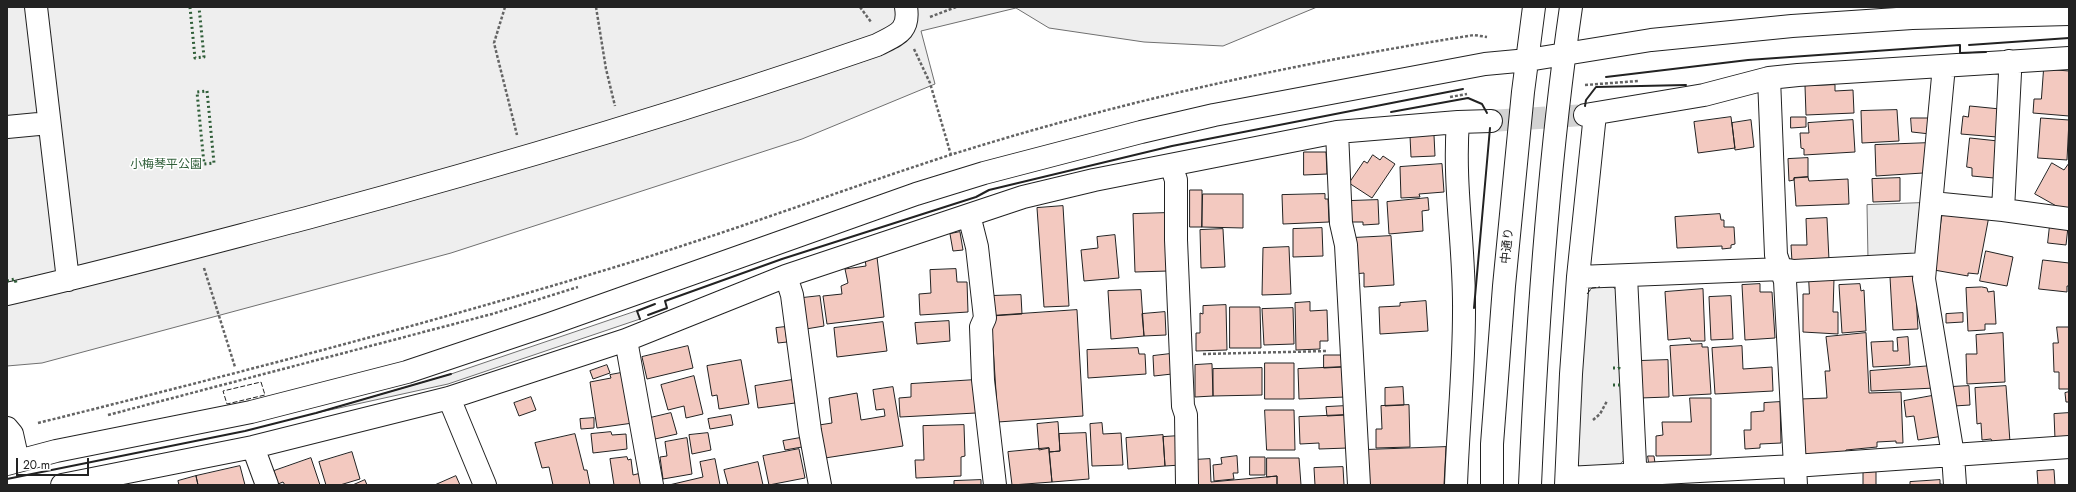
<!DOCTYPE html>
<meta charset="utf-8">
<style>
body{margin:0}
#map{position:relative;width:2076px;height:492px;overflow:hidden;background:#fff;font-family:Jost,sans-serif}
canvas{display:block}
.frame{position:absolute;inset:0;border:8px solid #222;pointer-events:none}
.scale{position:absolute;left:16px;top:458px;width:73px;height:18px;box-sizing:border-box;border:2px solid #222;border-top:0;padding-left:5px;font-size:12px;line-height:14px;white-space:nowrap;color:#222;-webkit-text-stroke:3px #fff;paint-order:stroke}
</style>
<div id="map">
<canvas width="2076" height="492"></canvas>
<div class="frame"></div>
<div class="scale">20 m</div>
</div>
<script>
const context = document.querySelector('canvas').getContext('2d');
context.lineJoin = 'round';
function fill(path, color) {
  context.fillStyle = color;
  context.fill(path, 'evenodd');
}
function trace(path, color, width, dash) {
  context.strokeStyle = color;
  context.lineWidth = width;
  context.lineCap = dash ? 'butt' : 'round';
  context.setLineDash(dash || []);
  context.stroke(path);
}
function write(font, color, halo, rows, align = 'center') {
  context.font = font + ' Jost,"Noto Sans JP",sans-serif';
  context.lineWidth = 3;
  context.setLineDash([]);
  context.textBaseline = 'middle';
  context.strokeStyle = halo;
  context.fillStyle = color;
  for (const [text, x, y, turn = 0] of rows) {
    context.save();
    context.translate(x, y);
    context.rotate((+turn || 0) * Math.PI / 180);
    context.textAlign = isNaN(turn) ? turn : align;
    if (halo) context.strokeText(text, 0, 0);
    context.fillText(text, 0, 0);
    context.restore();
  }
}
const green = new Path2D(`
 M7,7H1317L1223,46L1144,42L1049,28L1016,8L921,31L935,84L802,139L451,253L42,363L7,366Z
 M1613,287L1618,292L1626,458L1619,465L1584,469L1576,464L1587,293L1592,288Z
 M637,311L640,319L448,384L316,413L451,374Z`);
fill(green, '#eee');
trace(green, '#6f6f6f', 1);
const parking = new Path2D(`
 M1922,203L1917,254L1868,259L1867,205Z`);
fill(parking, '#ededed');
trace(parking, '#6f6f6f', 1);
const building = new Path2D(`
 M2044,69L2069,71V116L2033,113L2034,99H2041Z
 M1835,85V91L1853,90L1854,113L1806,115L1805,86Z
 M1970,106L2000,109L1997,137L1961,134L1963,116L1968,117Z
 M1897,110L1899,141L1862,143L1861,111Z
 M1731,117L1735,148L1698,153L1694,122Z
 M1791,117H1806V127L1791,128Z
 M1911,118H1930V134L1912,132Z
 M2041,118L2069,120L2067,160L2038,158Z
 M1751,120L1754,147L1735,150L1732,123Z
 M1853,120L1855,152L1804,155V149L1801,148L1800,133H1809L1808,123Z
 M1434,135L1435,156L1411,157L1410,136Z
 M1970,138L1998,141L1994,178L1972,176V168L1967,167Z
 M1929,143L1923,173L1876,176L1875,145Z
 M1304,152H1326L1327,174L1304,175Z
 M1373,155L1380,160L1383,156L1395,164L1372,198L1349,183L1364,161L1367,163Z
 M1808,158V177L1794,178V180L1789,181L1788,159Z
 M2052,163L2064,170L2069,163V209L2067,212L2035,194Z
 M1442,164L1444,192L1419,194L1420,197L1401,198L1400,167Z
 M1808,177L1809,181L1848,179L1849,204L1796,206L1794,178Z
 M1900,178V201L1873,202L1872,179Z
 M1190,190H1202V227H1190Z
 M1203,194H1243V228L1202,227Z
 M1325,194V199H1328L1329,222L1283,224L1282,195Z
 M1428,198L1429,210L1422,211L1423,231L1389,234L1387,202Z
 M1378,200L1379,224L1363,225V222H1349V201Z
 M1063,206L1069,306L1044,307L1037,208Z
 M1943,210L1989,216L1978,274L1968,273V276L1934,270Z
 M1167,213L1168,271L1135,272L1133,214Z
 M1720,214L1721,220H1724V227H1734L1735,244L1731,245V248L1722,249V246L1677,248L1675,217Z
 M1827,218L1829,260L1792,262L1791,245H1807L1806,219Z
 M2050,225L2068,227L2066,245L2048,243Z
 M1322,228L1323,256L1293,257V229Z
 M1223,229L1225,267L1201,268L1200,230Z
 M960,232L963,250L953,251L950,234Z
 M1115,235L1119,278L1084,281L1081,250L1098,248L1097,237Z
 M1391,236L1394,285L1364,287V273L1354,274L1352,238Z
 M1289,247L1291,294L1262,295L1263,248Z
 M1986,251L2013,257L2007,286L1980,281Z
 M877,257L884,317L827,324L823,296L842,294L841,286L848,283L845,269L866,266L865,259Z
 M2043,260L2069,263V286H2067V292L2039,289Z
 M956,269L957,282H967L968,312L920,315L919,294L931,293L930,270Z
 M1915,276L1918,329L1893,330L1890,277Z
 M1809,278L1834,279L1833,312H1838V334L1803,332V294H1809Z
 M1760,284V292H1772L1775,338L1745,340L1742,285Z
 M1860,284L1861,291L1864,290L1866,331L1842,333L1839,285Z
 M1982,287L1987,288L1988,292L1994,291L1996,324H1985V330L1968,331L1966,288Z
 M1703,289L1705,341H1691L1690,338L1668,340L1665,292Z
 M1141,290L1144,336L1111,339L1108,291Z
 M1021,295L1022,314L991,316L990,296Z
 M820,296L824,326L806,329L802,298Z
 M1731,296L1733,339L1711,340L1709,297Z
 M1426,301L1428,331L1380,334L1379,307L1400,306V303Z
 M1310,302V311L1327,310L1328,341H1320V349L1296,350L1295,303Z
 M1226,305L1227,350L1196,351V333H1200V313L1203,314V306Z
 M1230,307H1260L1261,348H1230Z
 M1293,308L1294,344L1264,345L1262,309Z
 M1077,310L1083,416L998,422L991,316Z
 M1165,312L1166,335L1144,336L1142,314Z
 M1963,313V322L1946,323V314Z
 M949,321L950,341L917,344L915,323Z
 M883,322L887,351L837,357L834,328Z
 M785,327L787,342L778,343L776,328Z
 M2057,327H2069V389H2059V372H2054L2053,343H2058Z
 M1866,333L1869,393L1901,392L1903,443H1896V441L1877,442V447L1846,450L1845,453L1806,454L1801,449L1800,399L1827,398L1825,371H1830L1826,337Z
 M2003,333L2005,382L1967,384L1966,354H1977L1976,335Z
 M1908,337L1910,365L1873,367L1871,342L1893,341V351H1898L1897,338Z
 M1702,344V347H1708L1711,394L1673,396L1670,346Z
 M688,346L693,368L647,379L642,357Z
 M1742,346L1743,369L1772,367L1773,391L1715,394L1712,348Z
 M1138,348L1139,354H1145L1146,374L1088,378L1087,350Z
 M1170,354L1172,374L1154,376L1153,356Z
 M1324,355H1344V367L1324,368Z
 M741,360L749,404L719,409L717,395L712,396L707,366Z
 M1668,360L1669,397L1640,398L1638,361Z
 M1265,363H1294V399H1265Z
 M1212,364L1213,396L1195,397V365Z
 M607,365L610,373L593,379L590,371Z
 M1931,366L1935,388L1871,391L1870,371Z
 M1344,367L1345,397L1299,399L1298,369Z
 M1262,368V395L1213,396V369Z
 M626,372L633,423L597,428L590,382L611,378L610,375Z
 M694,376L703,414L686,418L684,406L668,410L661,385Z
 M792,380L795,403L758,408L755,386Z
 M975,380L976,413L900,417L899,398L911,397V384Z
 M1969,386L1970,405L1954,406L1950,387Z
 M2006,386L2010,442L1993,443L1991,439L1982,440L1981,423L1977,424L1975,388Z
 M893,387L903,446L825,458L819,425L832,423L829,398L857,393L861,420L885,416L884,409L876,410L873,390Z
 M1403,387L1404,405L1385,406V388Z
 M2069,392V402H2066L2065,393Z
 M1937,395L1943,436L1918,440L1914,416L1906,417L1904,401Z
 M531,397L536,410L519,416L514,403Z
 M1690,398H1711V455L1656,456V436L1663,435L1662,422H1691Z
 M1780,402L1781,443L1760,444V448L1745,449L1744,430H1751V412L1764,411V403Z
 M1409,405L1410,447L1376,448V429H1382L1381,406Z
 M1346,406V415L1327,416L1326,407Z
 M1265,410H1294L1295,450H1267Z
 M671,413L677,434L655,439L650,418Z
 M2069,413V438L2055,439L2054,414Z
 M731,415L733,425L710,429L708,419Z
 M1346,415L1348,448L1319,449V443L1300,444L1299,417Z
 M594,418V428L581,429L580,419Z
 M1058,422L1060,451L1049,452V448L1039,450L1037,424Z
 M1102,423L1103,434L1121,433L1123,465L1092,466L1090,424Z
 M964,425L965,456L961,457V476L916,478L915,460H924L923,426Z
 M611,432L612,435L626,434L627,449L593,453L591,434Z
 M708,433L711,450L692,454L689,435Z
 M1086,433L1089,479L1052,482L1049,452L1060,451L1059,434Z
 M575,434L584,470H587L590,485H553L549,467L542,468L535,443Z
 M1163,435L1165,466L1128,469L1126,438Z
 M1179,436L1181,465L1165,466L1163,437Z
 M687,438L692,474L663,479L660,457L667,456L665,442Z
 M800,438L802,447L785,450L783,441Z
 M1446,447L1444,485H1366L1364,450Z
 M1049,448L1052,482L1012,485L1008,452Z
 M799,449L805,478L769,485L763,456Z
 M352,452L360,479L340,485H326L319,462Z
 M1237,456L1238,473H1233L1234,479L1214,481L1213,465L1222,464L1221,458Z
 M1648,456H1654L1655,463H1649Z
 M627,457L628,460L631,459L633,475L641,473L643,485H614L610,459Z
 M1250,457H1265V475H1250Z
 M311,458L320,485H285L283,482L278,484L274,471Z
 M1267,458H1299L1301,485H1277V476L1267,477Z
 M715,459L720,485H669L703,477L700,462Z
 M1210,459L1211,482L1277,476V485H1194L1193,460Z
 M758,462L763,485H728L724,470Z
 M240,466L245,485H198L196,476Z
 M1343,467L1344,485H1315L1314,468Z
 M2054,470L2055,485H2038L2037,471Z
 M1876,472V485H1863V473Z
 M196,476L198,485H179L178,481Z
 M456,476L460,485H435Z
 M365,480L367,485H353Z
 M981,480V485H954V481Z
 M1940,480V484L1947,485H1910V482Z
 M1678,482V485H1656V483Z`);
fill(building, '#f3c9c0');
trace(building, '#222', 1);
trace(new Path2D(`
 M1491,121L1585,115`), '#d3d3d3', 22, [22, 11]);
const minor = new Path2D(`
 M36,7L68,280
 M1944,66L1924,279L1953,455L1955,485
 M1769,78L1776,255L1785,281L1796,485
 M1585,115L1704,95L1769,78L1798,75L2069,58
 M7,127L49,123
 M1337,132L1341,223L1346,245L1359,485
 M1171,165L1176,180V240L1183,406L1186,415L1187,485
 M1932,203L2003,210L2069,219
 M2003,210L2010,73L2009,61
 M969,215L977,247L985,318L981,327L983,380L995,485
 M786,276L792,295L810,431L820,485
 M1626,276L1636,485
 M1578,277L1782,269L1794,271L1925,264
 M7,294C108,271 207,244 307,218C500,166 689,110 877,45C896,35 910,32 906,7
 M626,340L652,485
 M449,398L485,485
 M7,428L12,434L18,461
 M253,447L267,485
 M7,464L56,451L251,412L407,372L550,324L916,194L984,173L1141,132L1214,115L1485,64L1528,60L1651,40L1792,26L1912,18L2069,14
 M1567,478L1794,466L2069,447
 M62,485L253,447L449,398L626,340L786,276L1023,197L1094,180L1337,132L1458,122L1491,121
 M1456,485C1458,428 1464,370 1464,312C1465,249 1453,185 1458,122
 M1492,485V444L1504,286L1523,92L1534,7
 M1530,485C1537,325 1548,165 1571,7
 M1566,485L1571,374L1578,277L1595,114`);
trace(minor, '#222', 24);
trace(new Path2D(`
 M505,7L494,43L517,135
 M596,7L606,69L615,106
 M860,7L871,22
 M930,17L956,7
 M914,49L930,83L951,155
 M1585,85L1638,81
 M1450,97L1467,94
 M204,268L235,367
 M1203,354L1328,351
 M108,415L492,314L578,287
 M1593,420L1600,414L1607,401
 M38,423C227,376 416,327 602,271C719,236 833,193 950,155C1121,101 1297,63 1474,35L1487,37`), '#646464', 2.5, [3, 2]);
trace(minor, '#fff', 22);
trace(new Path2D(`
 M190,7L195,58L204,57L199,7
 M207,91L214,163L204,164L197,92Z
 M7,281L15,279L16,283
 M1613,368H1619V365
 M1613,385H1621V387`), '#2f5e38', 3, [2, 3]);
trace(new Path2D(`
 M1587,294L1592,288L1600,287
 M261,382L265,395L227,404L223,391Z`), '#222', 1, [5, 2]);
trace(new Path2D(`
 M1969,45L2069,38
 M1606,77L1748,60L1960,45V53L1986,52
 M1585,106L1586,100L1596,87L1686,85
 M1391,112L1468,98L1482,104L1487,113
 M1474,308L1490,128
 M648,315L667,308L665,301L782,259L976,197L989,190L1172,146L1463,89
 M640,319L637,311L655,304
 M7,479L245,431L316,413L451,374`), '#222', 2);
write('12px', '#2f5e38', '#fff', [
 ["小梅琴平公園",166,165]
]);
write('12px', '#222', '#fff', [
 ["中通り",1508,246,-84]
]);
</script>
